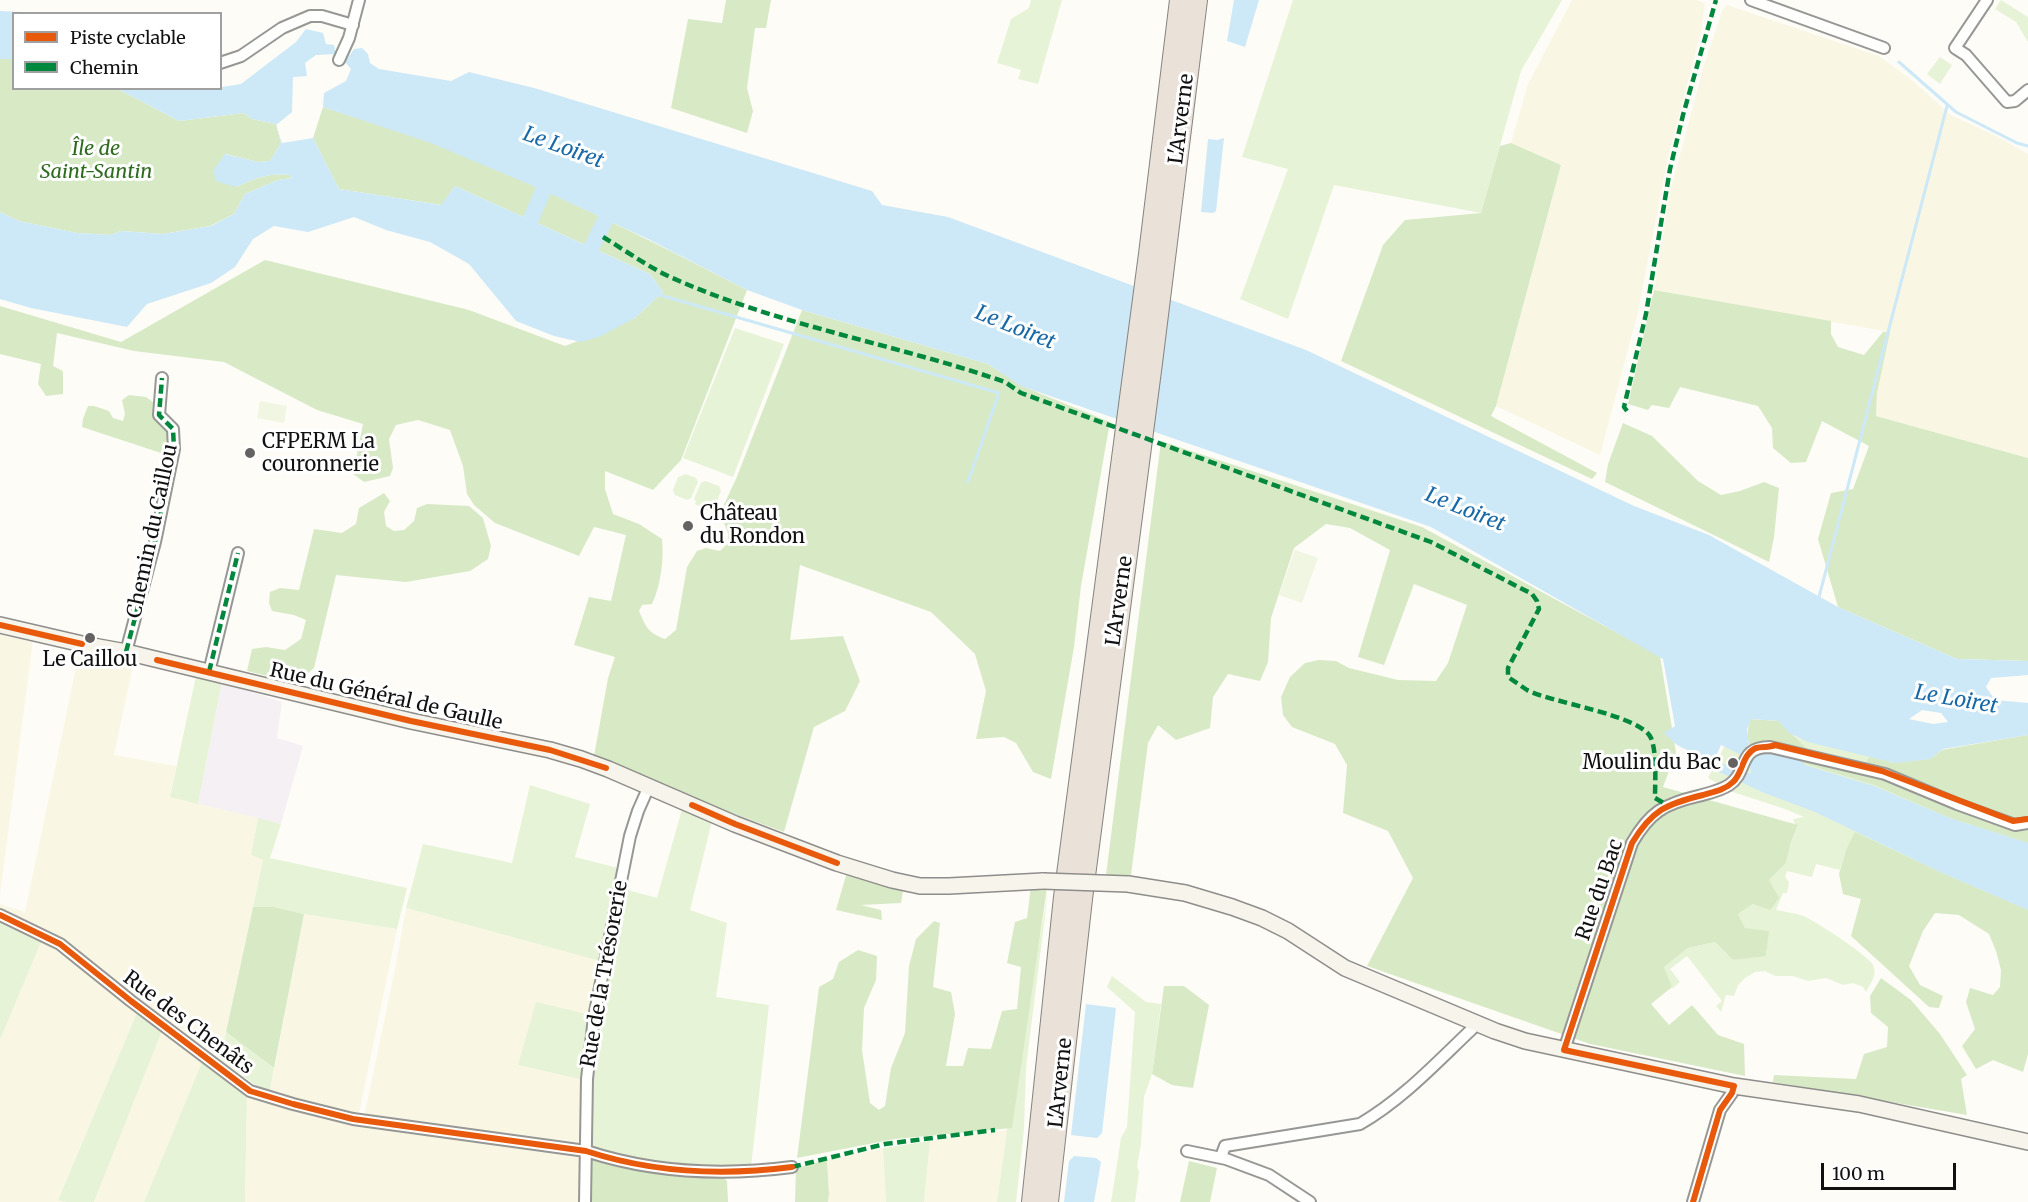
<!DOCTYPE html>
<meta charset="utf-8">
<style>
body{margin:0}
#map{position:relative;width:2028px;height:1202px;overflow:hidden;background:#fdfcf7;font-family:Merriweather,serif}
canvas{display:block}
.legend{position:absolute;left:12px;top:12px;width:210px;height:78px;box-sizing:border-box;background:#fff;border:2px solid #a0a0a0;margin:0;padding:8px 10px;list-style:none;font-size:18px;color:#111}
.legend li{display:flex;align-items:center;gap:12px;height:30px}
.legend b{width:30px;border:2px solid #a0a0a0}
.scale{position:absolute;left:1821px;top:1163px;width:135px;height:27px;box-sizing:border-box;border:3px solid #111;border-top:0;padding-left:8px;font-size:18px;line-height:21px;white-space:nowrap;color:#111;-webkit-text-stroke:4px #fff;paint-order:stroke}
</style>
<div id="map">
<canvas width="2028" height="1202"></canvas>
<ul class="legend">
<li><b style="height:8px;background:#e8590c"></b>Piste cyclable</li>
<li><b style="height:8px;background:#00873e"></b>Chemin</li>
</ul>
<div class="scale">100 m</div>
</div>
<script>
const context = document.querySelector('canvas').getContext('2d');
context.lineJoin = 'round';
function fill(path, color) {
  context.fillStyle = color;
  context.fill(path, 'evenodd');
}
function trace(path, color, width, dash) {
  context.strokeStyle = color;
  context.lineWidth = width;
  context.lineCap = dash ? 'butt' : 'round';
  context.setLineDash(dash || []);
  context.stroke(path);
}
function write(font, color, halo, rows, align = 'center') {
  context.font = font + ' Merriweather,serif';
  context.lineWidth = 6;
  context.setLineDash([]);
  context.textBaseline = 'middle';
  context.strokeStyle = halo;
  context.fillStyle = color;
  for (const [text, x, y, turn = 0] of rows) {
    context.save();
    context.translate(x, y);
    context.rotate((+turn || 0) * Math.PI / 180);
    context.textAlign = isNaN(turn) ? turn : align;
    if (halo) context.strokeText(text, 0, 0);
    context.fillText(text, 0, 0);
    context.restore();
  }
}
fill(new Path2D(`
 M222,682L282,702L277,738L303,746L281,824L198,804Z`), '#f5f0f3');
fill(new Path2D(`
 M1572,0H1696L1705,3L1701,32L1668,157L1638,312L1600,455L1496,406L1561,165L1511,143L1528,84Z
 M1727,5L1879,56L1914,82L1951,115L1996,136L2028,154V458L1876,416L1877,393L1889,332L1654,290L1670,192L1704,65L1723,9Z
 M0,635L33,640L0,895Z
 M79,653L133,665L114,755L176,766L170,797L258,818L251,855L263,860L220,1059L60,939L23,919L0,911V904L25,912Z
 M406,908L600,961L591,1015L518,1065L583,1080L581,1133L579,1145L367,1118L365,1112L395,969Z
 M304,914L397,929L360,1109L355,1116L342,1114L270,1092Z
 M42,940L103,986L105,983L138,1010L58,1199L67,1202H0V1040Z
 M162,1031L202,1062L144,1202H94Z
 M247,1093L271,1103L346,1123L414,1134L561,1149L577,1155L583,1162L582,1202H245Z
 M1007,1130L997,1202H924L930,1141Z
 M883,1148L886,1202H828L829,1194L827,1160Z`), '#f9f7e4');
fill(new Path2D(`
 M1031,0H1062L1038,84L1018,79L1021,70L997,63L1011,19L1029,8Z
 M1293,0H1562L1521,71L1481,213L1334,185L1288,319L1240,299L1288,169L1242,157Z
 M2001,0L2028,17V42L2016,22L1995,9Z
 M1940,57L1952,65L1940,84L1927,74Z
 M735,328L784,344L733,477L683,458Z
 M686,474L696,478L698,482L691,498L687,500L675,495L673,490L678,477Z
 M705,481L719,486L721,491L714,509L709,511L695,504L696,501L694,499L701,483Z
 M196,676L222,682L198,804L170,797Z
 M1788,735L1894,760L1945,749L2028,735V926L1846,850L1840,870L1816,864L1812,877L1787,871L1785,877L1789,882L1787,893H1783L1776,910C1785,912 1795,913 1804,916C1816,922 1868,955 1873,965C1878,974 1870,985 1866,992L1863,987L1853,983L1843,985L1826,978L1808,981L1793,976H1775L1765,971L1755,972L1745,978L1738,985L1734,996L1726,995L1721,1012L1716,1006L1722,1001L1687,956L1670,969L1680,982L1672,989L1664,967L1688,948L1715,942L1733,960L1766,955L1767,951L1745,928L1738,914L1753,904L1769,880L1786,863L1791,842L1798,826L1795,825L1793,819L1804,817L1785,809L1733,792L1708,778L1724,747Z
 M530,785L590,804L575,857L618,868L600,961L406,908L423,844L512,863Z
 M682,809L712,821L690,910L727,923L716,997L769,1005L751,1167L665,1166L596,1150L591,1144L590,1130L593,1075L602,1003L624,889L657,898Z
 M258,818L281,824L270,858L407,888L397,929L304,914L274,907H253L263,860L251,855Z
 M1048,891L1026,1068L1024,1129L1016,1202H997L1007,1130Z
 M0,918L42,940L0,1040Z
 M1112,976L1146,1002L1161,1004L1152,1074L1144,1097L1141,1144L1137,1166L1139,1172L1135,1202H1111L1121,1138L1127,1127L1135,1012L1107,987Z
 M536,1002L591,1015L583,1080L518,1065Z
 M138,1010L162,1031L94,1202H67L58,1200Z
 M226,1032L274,1068L270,1092L254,1084L220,1059Z
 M202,1062L247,1093L245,1202H144Z
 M930,1141L924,1202H886L883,1148Z`), '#e7f3d7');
fill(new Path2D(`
 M726,0H771L766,28H755L747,88L753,111L747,133L671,108L688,19L722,23Z
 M0,59H13L14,88L118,89L179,121L244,113L252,119L276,124L281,143L270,161L258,162L226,154L236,187C257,178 267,173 290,175L292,178L278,180L245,194L234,214L210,226L163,234L121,231L111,235L77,233L19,221L0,212Z
 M323,107C359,119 396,130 432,143C540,185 644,237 747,290L681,460L653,490L605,471V489L613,514L639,524L662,539C664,559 661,585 652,604L642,605L639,611C646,627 648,633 665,639L676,630L687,567L697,551L706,548L720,551L728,543V533L720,513L736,479L802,310L988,364L1022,386L1110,422L1081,586L1074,647L1051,779L1033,772L1016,743L1004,737L976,739L986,691L975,654L931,612L800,565L790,640L843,636L860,681L845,711L814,727L784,832L685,796L594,756L608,678L615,657L574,645L589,597L611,601L626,535L594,527L579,556L495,523L474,505L467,494L463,466L450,430L418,420L396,425L389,439L393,468L390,476L364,482L353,474L363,424L317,410L224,362L134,351L57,333L53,366L63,371V394L46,396L38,384L41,364L0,354V306L121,342L265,260L469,310L565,346L635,318L663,292L650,274L455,186L442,205L339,189L313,138Z
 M1511,143L1561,165L1496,406L1491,416L1597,473L1592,479L1341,361L1383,245L1405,220L1481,213L1500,146Z
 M1654,290L1831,321V334L1838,347L1864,355L1883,332H1890L1877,393L1876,416L2028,458V661L1957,659L1838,607L1818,539L1831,493L1853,489L1869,446L1822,421L1806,462L1791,463L1773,448L1772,428L1758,406L1680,387L1669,408L1652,405L1648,410L1628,404Z
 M129,395L146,397L153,402L154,413L171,438L168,449L161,453L82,427L83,419L88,406H94L109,411L113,418L123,421L125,414L122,400Z
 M1623,423L1652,436L1698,481L1721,495L1740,491L1764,482L1779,488L1774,537L1769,562L1605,482L1608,464Z
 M1161,441L1422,527L1660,656L1676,752L1663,787L1798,825L1791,842L1786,863L1769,880L1779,898L1770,910L1753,904L1738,914L1745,928L1769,931L1766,956L1733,960L1715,942L1688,948L1664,967L1672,987L1651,1004L1669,1025L1692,1005L1718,1035L1744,1044L1745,1076L1590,1044L1367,966L1413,878L1388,831L1343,813L1347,765L1335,744L1292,727L1283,715L1281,697L1290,677L1305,663L1319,660L1336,661L1349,668L1398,680L1436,681L1448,663L1467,605L1414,584L1384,665L1358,657L1390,550L1350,528L1326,524L1294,548L1271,618L1268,662L1260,681L1228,674L1213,697L1210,728L1176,740L1158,725L1148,743L1131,875H1106Z
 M384,493L390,501L384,512L386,526L394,531L404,530L414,521L417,508L427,504L469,506L483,518L491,546L488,559L470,571L406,582L336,575L314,668L296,683L247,671L252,649L266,647L285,650L301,639L306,620L294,615L272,611L269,603L270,592L280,588L299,590L314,529L342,533L356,524L359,508Z
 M1750,719L1779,721L1808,750L1866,763L1869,757L1895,763L1930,759L1943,750L2028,735V843L1950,818L1874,785L1770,753L1756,756C1747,744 1746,734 1750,719Z
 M1855,832L1938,871L2028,910V1054L2023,1072L1993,1060L1976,1069L1962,1046L1975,1029L1966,1002L1970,988L1993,995L2000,987L2001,970L1996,951L1989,934L1959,915L1935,913L1923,931L1909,966L1920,985L1943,996L1939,1008L1929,1007L1851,936L1861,899L1843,894L1839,874L1846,850Z
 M847,872L903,891L901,903L861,905L881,910L882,920L836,910Z
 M1031,886L1047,888L1012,1128L895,1139L797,1158L819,987L833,979L839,962L858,950L877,956L876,980L864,1008L862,1050L870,1103L879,1110L885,1106L891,1068L905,1033L909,966L916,939L934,921L940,923L933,987L951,992L955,1014L946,1066H963L968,1048L991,1049L1002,1011L1017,1009L1021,967L1007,963L1015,922L1027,918Z
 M253,907H274L304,914L274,1068L226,1032Z
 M1881,978L1911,1000L1940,1034L1967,1075L1961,1079L1967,1115L1773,1082L1774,1075L1856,1079L1864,1054L1887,1047L1888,1027L1871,1013L1870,996Z
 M1164,986H1184L1209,1005L1193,1088L1172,1085L1152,1074Z
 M591,1160L670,1174L723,1177L727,1181L728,1202H589Z
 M827,1160L829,1194L828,1202H795L796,1168Z
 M1189,1161L1217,1168L1210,1202H1180Z`), '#d8eac5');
fill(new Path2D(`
 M260,401L287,406L284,423L257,418Z
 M1295,550L1318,558L1302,603L1279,595Z`), '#f0f6e1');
fill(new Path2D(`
 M1234,0H1259L1245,47L1227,41Z
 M0,11L45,13L14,14L13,59H0Z
 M306,29L323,33L326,44L334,45L336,54L316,55L305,63L307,76L293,77L292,112L276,125L282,143L313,138L339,189L441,205L455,186L650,274L663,292L635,318L599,337L581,342L554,336L516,321L469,264L430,242L386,230L354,217L308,232L274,226L253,239L235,267L211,283L147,304L127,327L31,308L0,299V212L19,221L77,233L111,235L121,231L163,234L211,226L234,214L245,194L278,180L292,178L290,175C267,173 257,178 236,187L216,181L213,171L225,154L258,162L270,161L281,143L276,124L252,119L244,113L179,121L118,89H209L241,84L296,42Z
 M362,48L368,54L370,63L379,69L451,81L469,72L534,88L872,191L882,205L948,217L1306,350L1634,506L1709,535L1838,607L1957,659L2028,661V675L1991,678L1986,687L1995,700L2028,703V735L1943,749L1930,759L1895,763L1808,742L1789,733L1779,721L1751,719L1747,729L1749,745L1741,755L1721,745L1713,763L1677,745L1664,733L1675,726L1663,659L1431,527L1021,386L988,364L802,310L747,290L648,239L538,188L431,143L323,107L324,93L346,81L351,69L345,62L354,49ZM1922,710L1941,713L1948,722L1933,724L1909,719Z
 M1224,138L1216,211L1213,213L1201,212L1208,139L1217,140Z
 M1769,753L1801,760L1805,765L1874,786L1950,818L2028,843V910L1938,871L1815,812L1762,792L1739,781L1743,773H1751L1749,761L1752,756Z
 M1086,1004L1116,1008L1102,1133L1097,1138L1071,1135Z
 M1074,1156L1096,1158L1101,1162L1094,1202H1064L1069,1161Z`), '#cde8f7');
trace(new Path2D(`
 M1899,62L1956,112L2017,143L2028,146
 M660,295L999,393L968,482
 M1819,597L1947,106`), '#cde8f7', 3);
trace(new Path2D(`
 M1709,761L1711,764L1743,777`), '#cde8f7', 9);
trace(new Path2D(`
 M523,238L552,170
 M579,256L586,259L615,200`), '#cde8f7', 16);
const street = new Path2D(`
 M1751,0L1884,48
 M1987,0L1955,48L1966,55L2007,102L2015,101L2028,90
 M339,60L349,38L359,0
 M220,63L241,56L282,28L310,16H322L353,25
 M126,652L155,542L174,449L173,429L159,415L162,378
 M209,672L238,553
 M0,915L60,944L131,1001L250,1091L293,1104L353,1119L586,1151C653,1173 722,1176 792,1167
 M1564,1050L1632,843C1650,812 1664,804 1698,796C1709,793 1720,791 1729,785C1749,772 1737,747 1770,747L1885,774L1957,804L2015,825L2028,823
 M1187,1151L1226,1159L1269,1175L1310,1202
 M1221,1157L1225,1146L1360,1124C1403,1099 1436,1063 1472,1029L1474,1022
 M585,1202L587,1079L594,1017L630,836L638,811L649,786
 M1693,1202L1720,1110L1732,1093L1734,1086`);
const secondary = new Path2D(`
 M0,625L82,644L126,652L411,721L550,750L581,759L608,769L735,824L837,863L892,880L920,886H949L1043,881
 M1128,884L1185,893L1232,907L1262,918L1288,931L1345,968L1495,1031L1525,1041L1734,1086L1859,1104L2028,1142`);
const highway = new Path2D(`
 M1032,1202L1064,897L1149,254L1180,0
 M1048,1202L1082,899L1152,363L1197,0`);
trace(street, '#979795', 14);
trace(secondary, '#8e8d8b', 18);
trace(highway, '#858482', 22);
trace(street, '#fffffe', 10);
trace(secondary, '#f6f4eb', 15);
trace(highway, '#eae1d8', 20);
const secondaryBridge = new Path2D(`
 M1043,881L1128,884`);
trace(secondaryBridge, '#8e8d8b', 18, []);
trace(secondaryBridge, '#f6f4eb', 15);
trace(new Path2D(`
 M603,237C623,249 644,264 666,275C774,325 893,343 1005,382L1021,393L1431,542L1532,594L1537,601L1539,609L1508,668V677C1514,681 1521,686 1527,690C1552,703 1641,715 1651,738C1657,752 1655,782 1655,798L1667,805
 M1627,411L1624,407L1646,314L1670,169L1683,115L1716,0
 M126,652L155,542L174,449L173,429L159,415L162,378
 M209,672L238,553
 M792,1167L885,1144L995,1130`), '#00873e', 4.5, [9, 4.5]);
trace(new Path2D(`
 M0,625L82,644
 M157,660L411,721L550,750L606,768
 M692,805L735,824L837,863
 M0,915L60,944L131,1001L250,1091L293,1104L353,1119L586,1151C653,1173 722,1176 792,1167
 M1693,1202L1720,1110L1732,1093L1734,1086L1564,1050L1632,843C1652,810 1666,804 1703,795C1713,792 1725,790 1733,782C1743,773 1742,754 1756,748C1763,746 1769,748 1775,745L1882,771L2013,821L2028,819`), '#e8590c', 6);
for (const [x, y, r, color] of [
 [250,453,6,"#646362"],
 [688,526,6,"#646362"],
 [90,638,6,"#646362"],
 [1733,763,6,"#646362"]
]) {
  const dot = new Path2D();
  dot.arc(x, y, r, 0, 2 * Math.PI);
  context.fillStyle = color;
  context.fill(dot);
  trace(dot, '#fff', 2);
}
write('20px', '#111', '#fff', [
 ["L'Arverne",1182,119,-83],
 ["Chemin du Caillou",153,531,-78],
 ["L'Arverne",1120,601,-82],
 ["Rue du Général de Gaulle",386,697,13],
 ["Rue du Bac",1600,890,-71],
 ["Rue de la Trésorerie",605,974,-80],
 ["Rue des Chenâts",188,1023,37],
 ["L'Arverne",1061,1083,-84]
]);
write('italic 20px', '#2f6b1f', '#fff', [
 ["Île de",96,149],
 ["Saint-Santin",96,172]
]);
write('20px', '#111', '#fff', [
 ["CFPERM La",262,442],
 ["couronnerie",262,465],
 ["Château",700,514],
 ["du Rondon",700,537],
 ["Le Caillou",90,660,"center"],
 ["Moulin du Bac",1721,763,"right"]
], 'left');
write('italic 21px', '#1768a6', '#fff', [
 ["Le Loiret",563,148,20],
 ["Le Loiret",1015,328,22],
 ["Le Loiret",1465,510,22],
 ["Le Loiret",1956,700,10]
]);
</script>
